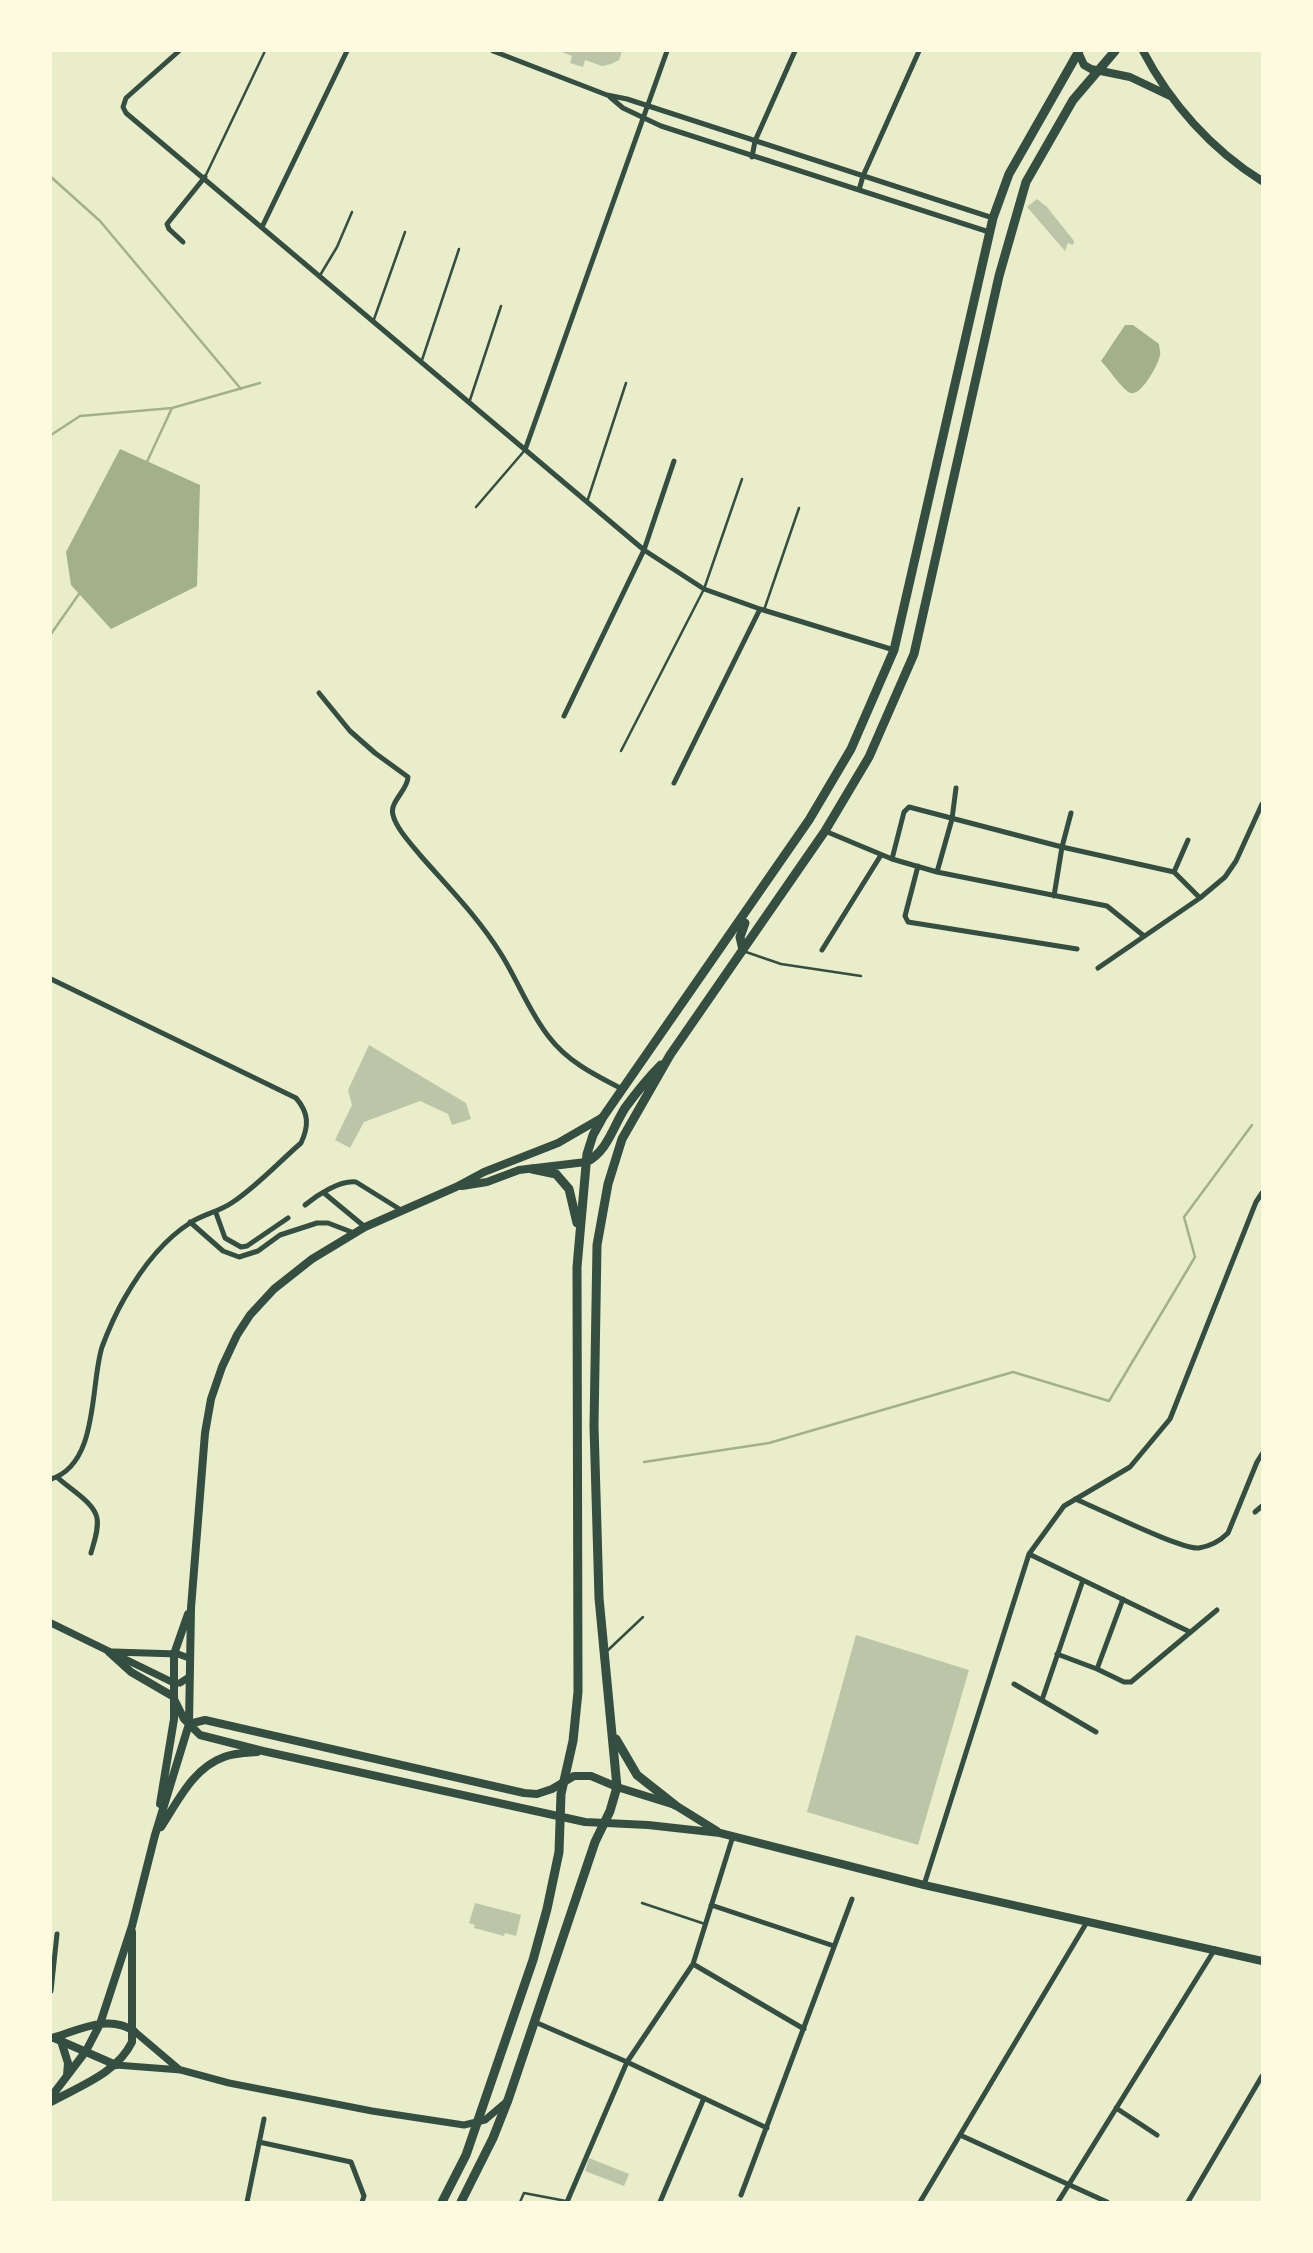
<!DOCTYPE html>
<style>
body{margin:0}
#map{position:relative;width:1313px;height:2253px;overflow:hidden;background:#e9edc9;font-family:"Source Sans 3",sans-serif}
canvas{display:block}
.frame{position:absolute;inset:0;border:52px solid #fefae0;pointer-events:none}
</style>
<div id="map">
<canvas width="1313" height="2253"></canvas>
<div class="frame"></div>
</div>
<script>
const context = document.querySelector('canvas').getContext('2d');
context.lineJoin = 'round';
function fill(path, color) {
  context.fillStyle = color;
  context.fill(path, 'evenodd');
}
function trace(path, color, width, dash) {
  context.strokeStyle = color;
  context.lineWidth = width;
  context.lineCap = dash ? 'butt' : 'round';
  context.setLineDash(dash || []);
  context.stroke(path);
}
fill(new Path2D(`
 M1125,325H1133L1159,344C1159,348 1161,352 1160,355C1159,364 1141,396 1131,393C1123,391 1109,369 1101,361Z
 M120,449L200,485L197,586L111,629L71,585L66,552Z`), '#a3b18a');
trace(new Path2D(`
 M51,177L100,221L241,389
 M51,435L80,416L172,408L260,383
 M146,464L172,408
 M51,634L81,591
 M644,1462L769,1443L1013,1372L1109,1401L1195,1257L1184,1217L1252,1125`), '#a3b18a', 2.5);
fill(new Path2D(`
 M559,51H622L619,60L611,64L602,66L585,60L583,67L570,63L572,56Z
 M1037,199L1047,207L1074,241L1073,245L1068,243L1065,251L1027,207Z
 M369,1045L466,1103L471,1119L452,1125L448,1114L420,1101L364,1122L350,1148L335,1140L352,1105L348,1090Z
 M856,1635L969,1670L918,1845L807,1812Z
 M475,1903L521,1915L516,1936L505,1933L504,1936L474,1928L475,1925L469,1923Z
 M589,2158L629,2174L624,2186L585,2171Z`), '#bcc5a7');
trace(new Path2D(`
 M205,177L265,51
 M319,277L337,247L352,212
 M373,322L405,232
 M421,363L459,249
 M469,403L501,306
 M587,502L626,383
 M476,507L525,450
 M764,610L799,508
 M621,751L704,589L742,479
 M746,952L781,964L861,976
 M606,1652L643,1617
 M642,1903L705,1924
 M520,2202L524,2193L566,2201`), '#344e41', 2.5);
trace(new Path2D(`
 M179,51L126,98L123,107L126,113L644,550L704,589L760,609L894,650
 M493,51L607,95L627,99L993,218
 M610,97L623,108L661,126L989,232
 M752,157L755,141L795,51
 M859,190L863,176L919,51
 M262,227L347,51
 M183,242L169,229L167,224L205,177
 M525,450L667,51
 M319,693L350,731L375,753L408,777C408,790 389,802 393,815C396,828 411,844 420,855C448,887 478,917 501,954C518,981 529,1012 549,1037C568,1062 595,1075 622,1089
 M564,716L644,550L674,461
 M674,783L760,609
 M825,831L892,859L937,872L1107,906L1144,936
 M892,859L904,812L909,807L1062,847L1174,872L1200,898
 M918,866L905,916L908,922L1077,949
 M937,872L952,819L956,788
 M1174,872L1188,840
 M1054,896L1062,847L1071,813
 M822,950L881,855
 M1098,968L1200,898L1225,877L1236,861L1262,804
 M51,979L296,1098C309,1113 309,1126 301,1143C279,1162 257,1186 233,1202C219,1212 203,1214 190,1223C163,1240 140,1271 124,1299C116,1313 108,1331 102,1347C90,1385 99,1464 51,1479
 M324,1193L365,1227
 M305,1205C317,1195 340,1180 356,1182L401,1210
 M216,1213L225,1238L241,1247L247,1246L288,1218
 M190,1222L223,1251L239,1257L258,1251L280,1235L317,1223H328L354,1233
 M57,1477C68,1488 94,1502 97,1518C99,1529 94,1542 91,1553
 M1075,1499C1098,1508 1181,1550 1199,1548C1211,1546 1220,1541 1228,1533L1257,1462L1262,1454
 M1255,1512L1262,1506
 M1029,1554L1190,1632
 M1057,1654L1097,1669L1123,1599
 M1097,1669L1124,1682H1131L1217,1610
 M1014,1684L1096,1732
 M1042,1700L1083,1580
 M924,1885L1029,1554L1064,1506L1130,1467L1170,1419L1256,1202L1262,1193
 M711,1905L834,1946
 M693,1964L804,2029
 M51,1991L57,1934
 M535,2022L627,2062L767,2128
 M1116,2108L1157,2135
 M960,2135L1107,2202
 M259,2142L351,2162L364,2196L362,2202
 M741,2195L852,1899
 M247,2202L264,2119
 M567,2202L627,2062L693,1964L733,1836
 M660,2202L704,2098
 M920,2202L1087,1922
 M1058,2202L1215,1949
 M1188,2202L1262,2076`), '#344e41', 5);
trace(new Path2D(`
 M51,1623L174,1683H180L189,1677
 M113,1652L178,1654L189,1658
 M134,2031L180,2070
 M116,2065L181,2070L229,2083L372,2111L464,2125L485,2120L505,2103`), '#344e41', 7);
trace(new Path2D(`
 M1143,51C1170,103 1212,150 1262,181
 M1078,52L1084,65L1091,69L1130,77L1172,97
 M462,1186L487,1182L519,1170L586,1162
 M109,1652L131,1672L174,1697
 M175,1701L184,1719L200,1735L263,1751L585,1822L648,1825L720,1833L924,1885L1262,1961
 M189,1724L205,1720L524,1793L537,1794L552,1789L574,1776H591L617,1787L675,1805L717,1831
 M160,1804L174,1719V1654L188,1614
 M161,1827C178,1801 193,1768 224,1757C234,1753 246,1753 257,1752
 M52,2038C79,2030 108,2014 134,2031
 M54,2038L116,2065
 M61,2041L68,2063L67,2075
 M51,2097L86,2051L100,2024L132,1926L155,1835L189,1724L191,1608L205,1433L211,1399L222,1367L237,1335L250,1315L274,1289L312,1259L365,1227L456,1187L484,1172L558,1143L603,1117
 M51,2102C80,2086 117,2073 132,2042V1932`), '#344e41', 8);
trace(new Path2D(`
 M743,950L740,937L745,923
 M586,1162C607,1152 613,1127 625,1108C636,1093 648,1078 661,1065
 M532,1169L556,1174L569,1189L577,1223
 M616,1739L637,1775L675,1805
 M442,2202L466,2155L533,1960L547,1909L559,1852L561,1794L573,1741L578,1692L577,1267L587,1154L593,1135L603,1117L809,820L851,749L894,650L993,218L1009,174L1079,51
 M461,2202L493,2138L508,2100L595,1842L610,1811L617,1787L599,1598L594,1426L597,1245L608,1184L622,1139L670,1055L825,831L869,757L914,654L999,276L1026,182L1073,100L1115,51`), '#344e41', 9);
</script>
